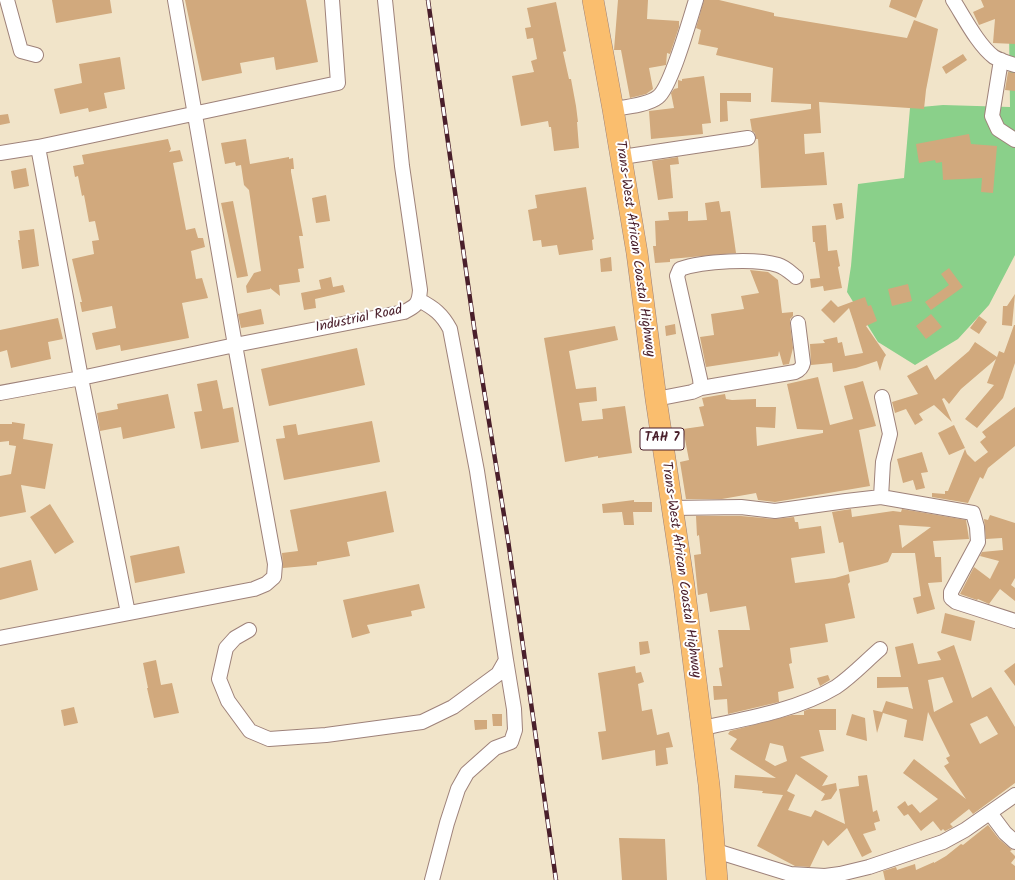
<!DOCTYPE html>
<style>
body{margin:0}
canvas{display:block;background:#f1e4c9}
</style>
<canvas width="1015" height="880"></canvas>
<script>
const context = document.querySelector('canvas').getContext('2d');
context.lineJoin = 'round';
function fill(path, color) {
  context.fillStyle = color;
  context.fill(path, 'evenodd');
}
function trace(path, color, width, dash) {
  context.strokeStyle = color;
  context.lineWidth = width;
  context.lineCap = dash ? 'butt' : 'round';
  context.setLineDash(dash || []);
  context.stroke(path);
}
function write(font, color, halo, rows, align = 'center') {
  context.font = font + ' Kalam,sans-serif';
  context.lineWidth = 4;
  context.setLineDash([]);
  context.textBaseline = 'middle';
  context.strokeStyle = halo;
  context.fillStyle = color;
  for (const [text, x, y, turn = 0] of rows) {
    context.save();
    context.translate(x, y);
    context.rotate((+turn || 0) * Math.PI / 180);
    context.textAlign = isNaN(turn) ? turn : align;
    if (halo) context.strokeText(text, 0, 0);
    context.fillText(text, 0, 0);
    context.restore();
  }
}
fill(new Path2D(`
 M1015,0V255L989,305L958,339L915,365L878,342L847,292L851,266L858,184L904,178L910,108L943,105L1010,107L1009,27Z`), '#8ad08a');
fill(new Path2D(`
 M52,0H110L112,13L56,23Z
 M185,0H306L318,62L276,70L274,57L240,63L242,73L202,81Z
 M618,0H648L647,19L679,21V27L670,54L667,53L666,65L649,68L653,89L646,94L630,98L621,50H614Z
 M704,0H719L774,13V16L907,38L914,20L938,29L926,90L924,109L819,102L821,133L804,134L805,154L824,152L827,185L761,188L758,139H756L755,133L752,131L750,119L811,109V104L771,102L773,68L716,55L718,48L698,44L701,30L696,28Z
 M891,0H923L916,18L889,7Z
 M981,0H1015V44L993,43L995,19L979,25L973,12L984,7Z
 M556,2L566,51L563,52L569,79H571L576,106L578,122H577L579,148L554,151L551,127H549L548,121L521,126L512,76L534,72L531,61L537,59L533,38L527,39L525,28L531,27L527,8Z
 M963,54L967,60L946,74L942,67Z
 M120,57L125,89L104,93L107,108L89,112L88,108L60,114L54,89L82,83L79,64Z
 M1008,72L1015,73V91L1005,90Z
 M704,76L711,123L702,124L703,134L651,139L649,111L674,108L671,93L674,89L678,88V80L682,81V79Z
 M720,93H751V102L727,101L728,121L720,122Z
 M8,114L10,123L0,125V115Z
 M969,134L971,144L997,146L993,193L981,192L982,178L943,180L942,162L936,163L935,160L919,163L916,144Z
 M168,139L171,149L169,152L180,150L183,161L173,163L186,230L195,228L198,238H203L205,247L191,251L196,279L202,278L208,298L182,303L189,338L121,351L120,345L96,350L92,333L116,328L112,306L82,312L80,302H82L72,259L94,254L92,241L99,240L95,221L89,222L84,195L82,196L78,176L75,177L73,166L84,164L82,155Z
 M246,139L250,164L289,157V159L293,158L294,169H291V172L303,236H299L304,268L298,269L300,282L279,285L280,296L270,288V289L247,293L246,286L254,273L261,271L249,190L244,185L241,165L236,166L235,162L225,164L221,143Z
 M678,157L679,164L670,165L673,198L658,200L652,161Z
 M26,168L29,186L14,189L11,171Z
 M586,187L594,239L592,240L593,250L559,255L557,245L542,247L541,240L533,241L528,210L537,208L535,195Z
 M326,195L330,221L316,223L312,198Z
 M233,201L248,276L237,278L221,203Z
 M719,201L721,212L730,211L736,253L670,259V262L655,263L653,246H656L655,221L669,220L668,212L688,211V221L707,220L705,203Z
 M842,203L844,218L836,220L833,204Z
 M826,225L828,251L837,250L840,266L838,267L842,288L824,291L823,286L811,288L810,279L820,278L815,242H813L812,226Z
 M34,229L39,266L22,269L18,240H20L19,231Z
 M611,257L612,271L601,272L600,259Z
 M949,268L963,287L931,310L925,302L949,285L941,274Z
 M750,270L768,272L778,280L782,313L793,312V316L790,319V324L793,348L789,364L783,365L779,351L778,356L706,367L700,337L714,335L711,314L744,309L741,296L759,293Z
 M331,277L333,287L343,285L345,292L315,299L316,308L304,310L301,293L321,289L319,280Z
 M908,284L912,301L892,306L888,289Z
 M1015,294L1012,326L1002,325L1003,306H1007Z
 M865,297L868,306L871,305L877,321L866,326L886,355L884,358L880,371L877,361L856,368L833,372L832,363L811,365L810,344L825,343L823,340L837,337L838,343L842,342L845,356L863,353L854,323L849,308L834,323L821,310L831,300L838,307Z
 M261,309L264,324L241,328L238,314Z
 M931,314L942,327L926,339L916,326Z
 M979,316L987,322L979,334L970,328Z
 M58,318L63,339L48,342L51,359L11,368L7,350L0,352V330Z
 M675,324L676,334L666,336L665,326Z
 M1014,325H1015V363L1003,398L977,428L965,419L994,385L987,383L996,359L961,389L949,404L944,398L942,399L952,422L934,405L919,414L923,420L915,425L906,409L895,413L892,402L918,394L907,376L927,365L935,380L969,351L975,342L997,357L999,351L1004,353Z
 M615,326L618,340L569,351L576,389L596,387L597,401L579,403L582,421L603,419L602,409L625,406L632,453L598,458V456L565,462L544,338Z
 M357,348L365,385L269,406L261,369Z
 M818,377L830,425L853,419L844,386L863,381L876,426L859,430L870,486L775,502L758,500L756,493L722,499H686L680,462L689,460L683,429L704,426L699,407L704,406L702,398L725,394L726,399L732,400L756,399V407H776L775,428L756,427L757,446L823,433V430L797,429L787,384Z
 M217,380L223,409L233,407L239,442L201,449L194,412L202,411L197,384Z
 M168,394L175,428L123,439L121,427L100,431L97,413L118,409L117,404Z
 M1015,407V446L988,468L983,479L980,477L968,503L932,497V493L945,494V491H948L965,449L967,454L975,462L988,452L980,442L986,437L982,432Z
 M372,421L380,462L284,480L276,439L285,438L283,426L296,424L298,435Z
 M12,422L25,424L23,439L53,444L45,489L21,485L26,512L0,517V476L11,474L16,446L9,445V441L0,442V424H12Z
 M954,425L965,448L949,455L938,433Z
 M922,452L928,472L921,473L925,488L916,490L913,480L903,483L897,459Z
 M386,491L394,532L347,542L350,556L317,562V565L283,568L282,553L298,551L290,510Z
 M634,500V502H652V512H633L634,525H624L622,512L603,513L602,504Z
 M50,504L74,542L55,554L30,517Z
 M851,509L852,517L893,511L901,512L902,509L966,520L969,539L933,541L935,557H941L942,582L928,583L935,609L917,614L913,598L921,596L915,553H892L888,562L879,565L849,572L843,542L839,543L832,512ZM899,525L931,527L902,548Z
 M990,515L1015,523V578L1011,585L1015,588V601L1000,589L989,604L978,599L977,600L960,594L974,567L990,579L999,561L980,556L982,552L1003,550L1002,538L986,539L984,519L988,520Z
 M696,516H741L774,519L794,517L795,522H798L799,529L821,526L825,553L791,558L795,583L835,578L849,574L850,582L848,584L855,618L825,624L828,642L790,648L792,663L789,664L794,688L778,692L779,702L728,714L727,699L714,700L713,686H722L719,668L723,667L718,630H750L746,606L710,612L707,593L698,595L694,555L701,554L699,535L697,536Z
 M179,546L185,573L135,583L130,556Z
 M31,560L38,590L0,600V568Z
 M419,584L425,608L411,611L412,616L367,625L370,633L352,638L343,600Z
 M945,613L975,621L971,641L941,633Z
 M648,641L650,653L640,655L639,642Z
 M913,643L918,664L941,660L937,652L954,645L972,698L991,687L1015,727V783L973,814L969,809L950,824L953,827L945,831L943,829L941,831L933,821L921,831L908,814L904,816L897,807L905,801L908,806L912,804L920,813L938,799L903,773L914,759L966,799L944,766L949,763L946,758L950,756L928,712L923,741L904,737L907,720L883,713L877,733L873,710L882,712L886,701L913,709L908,687L877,688V677H901L895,647ZM943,677L953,702L934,712L928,680ZM987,716L998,734L980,744L970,724Z
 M156,660L161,685L172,683L179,713L154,718L147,688H148L143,663Z
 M1015,663V686L1004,671Z
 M635,666L636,673L641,672L644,682L638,684L642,711L652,709L657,735L669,732L673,747L666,748L668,764L656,766L655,750L602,760L598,732L606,731L598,673Z
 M828,675L830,680L820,686L817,678Z
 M74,707L78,723L64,726L61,710Z
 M809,709H836V730H819L824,751L800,757L828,776L822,786L836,783L837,790L831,799L821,801L825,794L796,774L787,791L795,795L788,810L811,817L815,810L845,824L839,789L859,786L858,776L867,775L873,812L877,810L880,821L874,823L876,830L863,834L872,852L862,857L847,828L828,846L823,840L810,867L795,866L757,846L783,795L762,793L763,791L734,788L735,775L776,778L730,749L737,739L728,734L730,731L792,715H804V711ZM770,743L783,746L787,761L775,766L765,760Z
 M492,714H502V726H493Z
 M852,714L865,718L867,741L846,735Z
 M474,720H487V729L475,730Z
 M988,825L999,839L1012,850L1010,851L1015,856V858L1011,863L1015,866V880H885L883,871L896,867L897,870L915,864L916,870L934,862V863L946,856L961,844L963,845Z
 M619,838L665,839L667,880H622Z`), '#d1a97d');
const minor = new Path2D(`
 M7,0L21,51L36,55
 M953,0C964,17 978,45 994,57C1001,61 1008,63 1015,65
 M1001,60L992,116L998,129L1015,140
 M613,109C626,107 648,105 658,97C671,87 690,19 696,0
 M38,147L81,378L128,613
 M0,153L38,147L338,83L332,0
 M622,157L748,138
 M701,388L795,372C800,370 802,368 803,363L798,323
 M0,393L81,378L235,345L404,312C416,306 419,304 420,290L402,166L385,0
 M656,399L692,392L701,388L700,379L677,276L680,269C703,261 755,258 778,265C785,267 791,273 796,277
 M881,497L883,462L890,434L882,397
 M672,508L741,507L775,511L846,501L881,497L973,513L977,527L978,542L951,592V598L956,602L1015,621
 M249,630L235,638L226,648L219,679L228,701L250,731L269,739L326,735L422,722L453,707L498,674L506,660L477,471L450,329C442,314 434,308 419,300
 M0,638L254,589L266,584L274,577L275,564L235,345L175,0
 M702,728C745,719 798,710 836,687C852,676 865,662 880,649
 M990,813L1005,833L1015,842
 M716,851L790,874L825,876L840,874L869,867L943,842L965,830L1015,795
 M432,880L447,823L458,789L467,773L495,748L511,742L515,730L514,709L506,660`);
const highway = new Path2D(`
 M593,0L613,109L637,253L656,399L684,586L709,785L717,880`);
trace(minor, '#9e827a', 16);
trace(highway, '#9e827a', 22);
trace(minor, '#fff', 14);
trace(highway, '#fabe6e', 21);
const rail = new Path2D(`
 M428,0L475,334L508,540L556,880`);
trace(rail, '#4a1f2b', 4.5);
trace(rail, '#fff', 3, [9]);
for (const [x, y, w] of [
 [662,439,44]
]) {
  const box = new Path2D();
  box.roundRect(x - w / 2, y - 11, w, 22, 3);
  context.fillStyle = '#fff';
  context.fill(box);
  trace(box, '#4a1f2b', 1);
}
write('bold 13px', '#4a1f2b', null, [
 ["TAH 7",662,439]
]);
write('14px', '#4a1f2b', '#fff', [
 ["Trans-West African Coastal Highway",634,249,82],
 ["Industrial Road",359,320,-12],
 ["Trans-West African Coastal Highway",680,570,82]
]);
</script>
